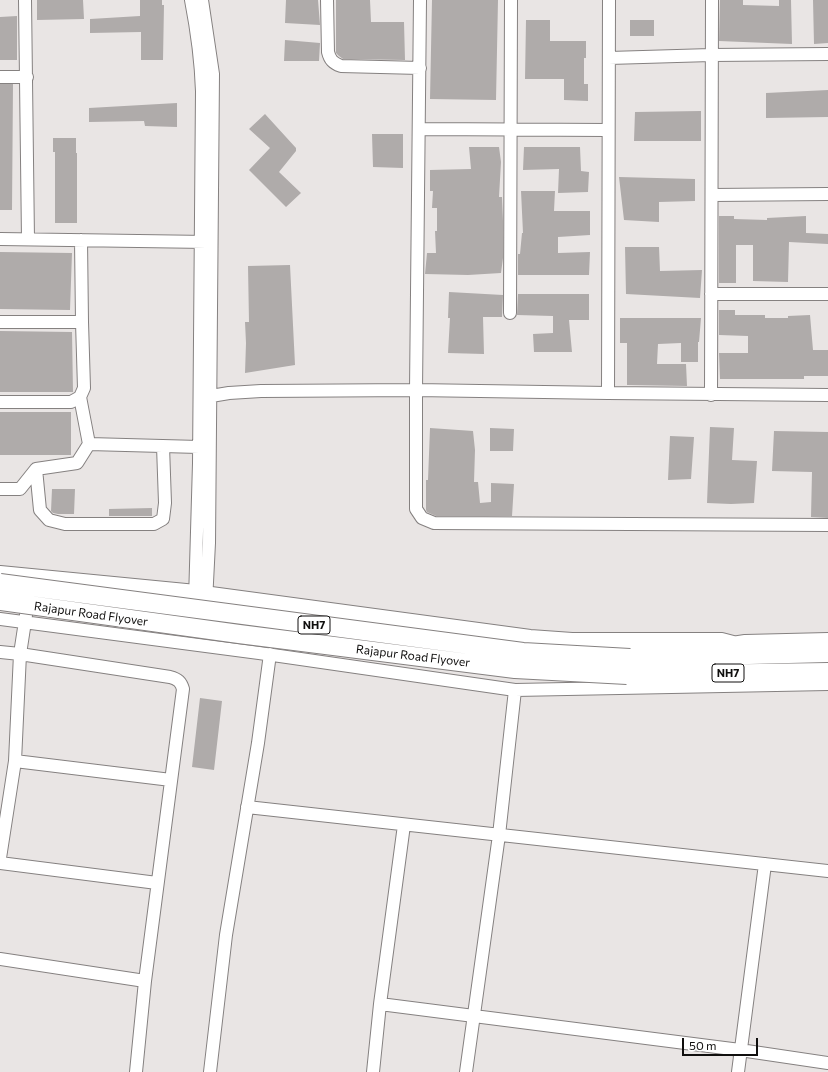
<!DOCTYPE html>
<style>
body{margin:0}
#map{position:relative;width:828px;height:1072px;overflow:hidden;background:#e9e5e4;font-family:Commissioner,sans-serif}
canvas{display:block}
.scale{position:absolute;left:682px;top:1038px;width:76px;height:18px;box-sizing:border-box;border:2px solid #100f0e;border-top:0;padding-left:5px;font-size:12px;line-height:14px;white-space:nowrap;color:#100f0e;-webkit-text-stroke:3px #fff;paint-order:stroke}
</style>
<div id="map">
<canvas width="828" height="1072"></canvas>
<div class="scale">50 m</div>
</div>
<script>
const context = document.querySelector('canvas').getContext('2d');
context.lineJoin = 'round';
function fill(path, color) {
  context.fillStyle = color;
  context.fill(path, 'evenodd');
}
function trace(path, color, width, dash) {
  context.strokeStyle = color;
  context.lineWidth = width;
  context.lineCap = dash ? 'butt' : 'round';
  context.setLineDash(dash || []);
  context.stroke(path);
}
function write(font, color, halo, rows, align = 'center') {
  context.font = font + ' Commissioner,sans-serif';
  context.lineWidth = 4;
  context.setLineDash([]);
  context.textBaseline = 'middle';
  context.strokeStyle = halo;
  context.fillStyle = color;
  for (const [text, x, y, turn = 0] of rows) {
    context.save();
    context.translate(x, y);
    context.rotate((+turn || 0) * Math.PI / 180);
    context.textAlign = isNaN(turn) ? turn : align;
    if (halo) context.strokeText(text, 0, 0);
    context.fillText(text, 0, 0);
    context.restore();
  }
}
fill(new Path2D(`
 M37,0H83L84,19L37,20Z
 M140,0H162V5H164L163,60H141V32L90,33V19L140,16Z
 M286,0H318L320,25L285,23Z
 M336,0H370L371,22H404L405,60L343,59L339,56L336,53Z
 M432,0H498L496,100L430,99Z
 M720,0H743V5L779,6V0H791L792,44L719,41Z
 M813,0H828V43L814,44Z
 M17,16V60H0V17Z
 M526,20H550V41H586V58H584V84H588V101L564,100V79H525Z
 M630,20H654V36H630Z
 M285,40L320,43L319,61H284Z
 M0,84H13L12,210H0Z
 M828,90V117L766,118V93Z
 M177,103V127L145,126L144,121L89,122V108Z
 M701,111V141H634L635,112Z
 M265,114L296,148V151L279,172L301,193L286,207L249,170L270,148L249,129Z
 M372,134H403V168L373,167Z
 M53,138H76V153H77V223H55V152H53Z
 M469,147H499L501,162L499,197H502L503,221V258L501,273L468,275L425,274L427,253H436L435,231H437V208H432L433,191H430V170L471,169Z
 M524,147H580L581,171L589,172L588,192L558,193L559,169L523,170Z
 M619,177L695,179V201L659,202V222L624,220Z
 M521,191H555L554,211H590V235L558,237V253L590,252L589,275H518V254H520L522,233H523Z
 M719,216H734V219L767,220V218L806,216V233L828,234V244L789,242L788,282L753,281V245H736V283H719Z
 M625,247H659L660,271L702,270L700,298L626,294Z
 M0,252L72,253L70,310L0,309Z
 M290,265L295,365L245,373L246,343L245,322H249L248,266Z
 M449,292L503,295L502,317H483L484,354L448,353L450,318H448Z
 M518,294H589V320H569L572,352H534L533,334L553,333V316L517,315Z
 M719,310H735V315H765V318H788V316L810,315L813,350H828V376H804V379H720L719,353H748V336L719,335Z
 M620,318H701L699,342H698V362H681V343L658,344L657,364H686L687,386L627,385V343H620Z
 M0,331L72,332L73,392H0Z
 M0,412H71V455H0Z
 M710,427L734,428L732,460L757,461L754,503L731,504L707,503Z
 M430,428L473,431L475,450L474,482H478L480,503L491,502V483L514,484L512,516H436L427,512L426,510V480H428Z
 M490,428L514,429L513,451H490Z
 M774,431L828,432V518L811,517L812,472L772,471Z
 M670,436L694,437L691,479L668,480Z
 M52,489H75L74,514H58L53,513L51,511Z
 M152,508V516H109V509Z
 M200,698L222,701L214,770L192,767Z`), '#afabaa');
const minor = new Path2D(`
 M25,0L28,239
 M191,0C197,31 201,60 202,91L199,463L195,600
 M202,0L213,74L209,543L206,602
 M327,0L328,52C330,60 333,63 341,66L420,68
 M420,0L416,390L608,393L609,0
 M609,58L711,55L828,54
 M0,77H27
 M419,129L608,130
 M712,195L828,194
 M0,239L207,242
 M711,294H828
 M510,313L511,0
 M0,322H82L81,240
 M608,393L828,395
 M711,395L712,0
 M211,396L229,393L261,391L416,390V509L422,518L434,523L828,525
 M80,397L89,444
 M0,402H71L80,397L84,388L82,322
 M36,469L40,510L49,520L65,524H154L163,519L165,503L163,446
 M0,489H20L36,469L77,463L89,444L199,447
 M0,619L259,653L515,690L828,684
 M732,643L745,641L828,639
 M0,652L20,654L170,677C178,679 181,682 183,689L145,981L136,1072
 M15,761L171,780
 M247,807L828,871
 M0,858L15,761L20,654L26,615
 M0,863L157,883
 M0,959L145,981
 M380,1004L740,1050L828,1063
 M210,1072L226,935L258,743L270,654
 M373,1072L380,1004L404,825
 M466,1072L499,835L515,690
 M738,1072L765,864`);
const major = new Path2D(`
 M0,574L196,593L530,638L572,641H722C733,643 739,647 747,655`);
const highway = new Path2D(`
 M630,658L828,653
 M627,675L828,672`);
trace(minor, '#858180', 14);
trace(major, '#858180', 18);
trace(highway, '#858180', 20);
trace(minor, '#fff', 12);
trace(major, '#fff', 16);
trace(highway, '#fff', 18);
const highwayBridge = new Path2D(`
 M0,583L523,652L630,658
 M0,601L239,634L515,669L627,675`);
trace(highwayBridge, '#858180', 20, []);
trace(highwayBridge, '#fff', 18);
for (const [x, y, w] of [
 [314,625,32],
 [728,673,32]
]) {
  const box = new Path2D();
  box.roundRect(x - w / 2, y - 9, w, 18, 3);
  context.fillStyle = '#fff';
  context.fill(box);
  trace(box, '#100f0e', 1);
}
write('bold 11px', '#100f0e', null, [
 ["NH7",314,625],
 ["NH7",728,673]
]);
write('12px', '#100f0e', '#fff', [
 ["Rajapur Road Flyover",91,614,8],
 ["Rajapur Road Flyover",413,656,7]
]);
</script>
